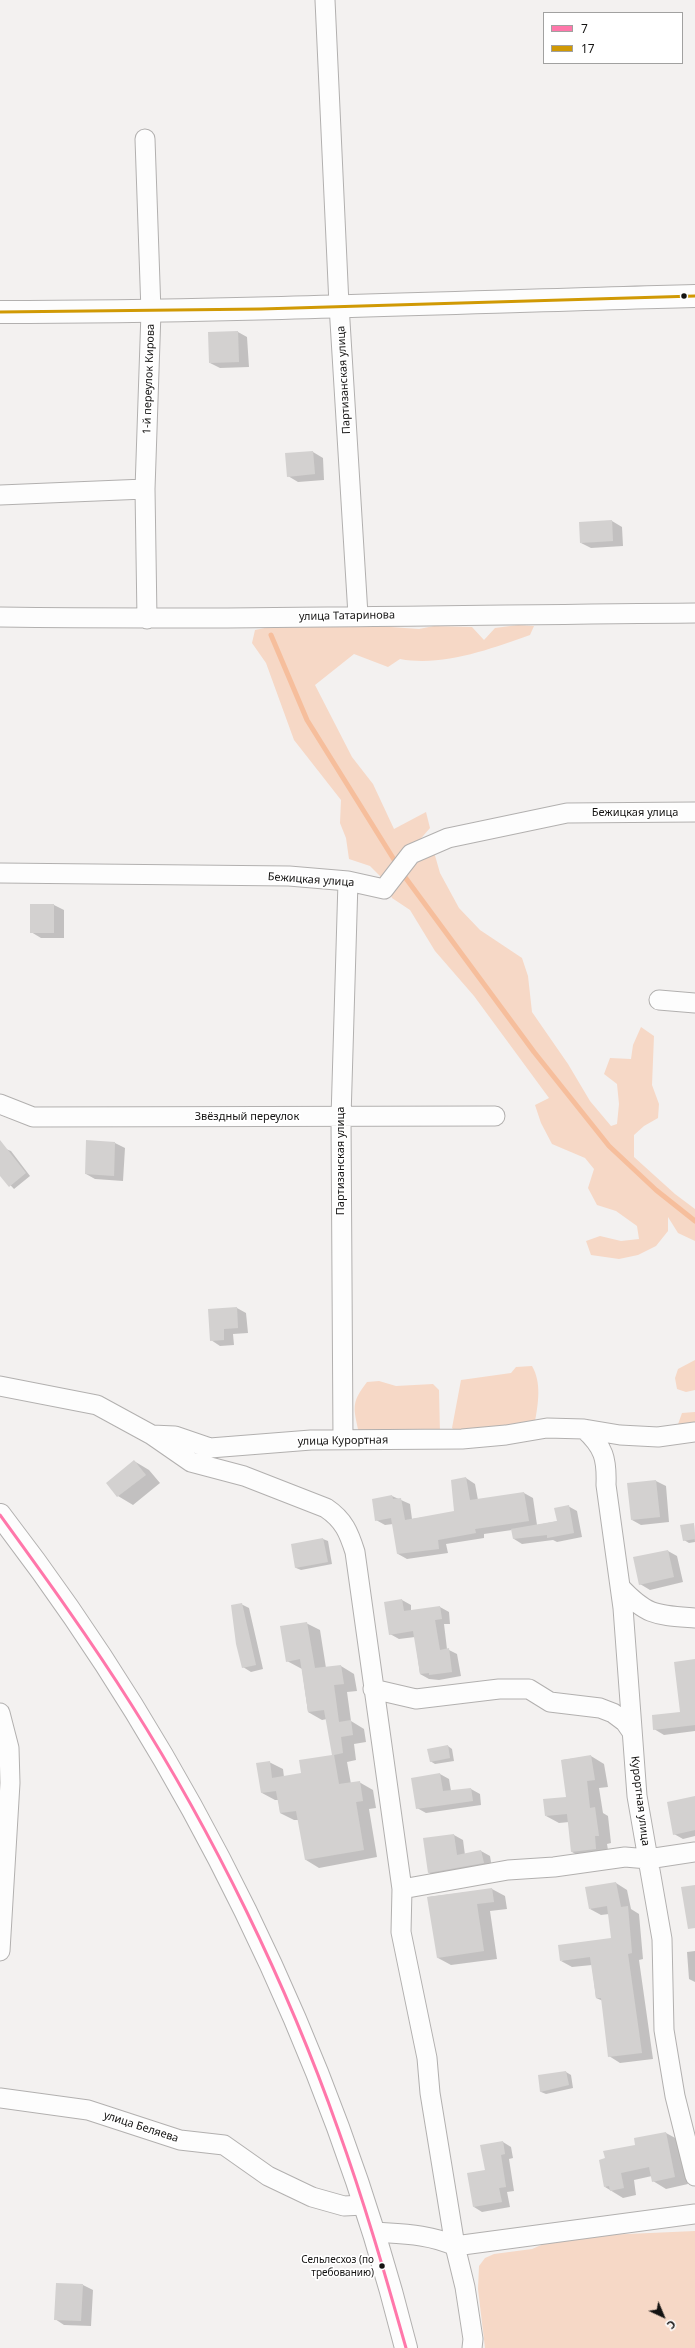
<!DOCTYPE html>
<meta charset="utf-8">
<style>
body{margin:0}
#map{position:relative;width:695px;height:2348px;overflow:hidden;background:#f3f1f0;font-family:"Noto Sans",sans-serif}
canvas{display:block}
.legend{position:absolute;left:543px;top:12px;width:140px;height:52px;box-sizing:border-box;background:#fff;border:1px solid #a1a1a0;margin:0;padding:5px 7px;list-style:none;font-size:12px;color:#141312}
.legend li{display:flex;align-items:center;gap:8px;height:20px}
.legend b{width:20px;border:1px solid #a1a1a0}
.north{position:absolute;left:643px;top:2296px;width:40px;height:40px;-webkit-text-stroke:3px #fff;paint-order:stroke;rotate:136deg;font-size:11px;font-weight:700;line-height:16px;text-align:center;color:#141312}
.north::after{content:'';display:block;margin:auto;width:14px;height:18px;background:#141312;clip-path:polygon(50% 0,100% 100%,50% 72%,0 100%)}
</style>
<div id="map">
<canvas width="695" height="2348"></canvas>
<ul class="legend">
<li><b style="height:5px;background:#f7a"></b>7</li>
<li><b style="height:5px;background:#d09904"></b>17</li>
</ul>
<div class="north">С</div>
</div>
<script>
const context = document.querySelector('canvas').getContext('2d');
context.lineJoin = 'round';
function fill(path, color) {
  context.fillStyle = color;
  context.fill(path, 'evenodd');
}
function trace(path, color, width, dash) {
  context.strokeStyle = color;
  context.lineWidth = width;
  context.lineCap = dash ? 'butt' : 'round';
  context.setLineDash(dash || []);
  context.stroke(path);
}
function write(font, color, halo, rows, align = 'center') {
  context.font = font + ' "Noto Sans",sans-serif';
  context.lineWidth = 3.5;
  context.setLineDash([]);
  context.textBaseline = 'middle';
  context.strokeStyle = halo;
  context.fillStyle = color;
  for (const [text, x, y, turn = 0] of rows) {
    context.save();
    context.translate(x, y);
    context.rotate((+turn || 0) * Math.PI / 180);
    context.textAlign = isNaN(turn) ? turn : align;
    if (halo) context.strokeText(text, 0, 0);
    context.fillText(text, 0, 0);
    context.restore();
  }
}
fill(new Path2D(`
 M362,625L419,629L434,626L472,627L484,640L495,628L518,625L534,626L530,635C490,649 443,667 400,659L388,667L354,654L315,685L352,757L373,784L394,829L426,812L430,828L417,843L434,852L440,873L459,908L480,930L522,958L528,976L532,1012L568,1064L590,1101L611,1126L617,1124L619,1104L617,1084L604,1074L610,1058L631,1059L633,1045L641,1027L654,1036L652,1085L659,1104L658,1118L644,1126L634,1135V1157L675,1194L695,1209V1241L678,1233L668,1217V1231L656,1246L638,1255L619,1259L591,1255L586,1241L600,1236L621,1241L639,1239L637,1226L616,1211L597,1205L588,1188L594,1169L585,1158L552,1144L541,1123L535,1105L549,1098L474,996L435,951L410,910L392,898L382,878L370,866L349,859L346,838L340,823L341,800L294,740L266,663L252,643L255,630L274,626Z
 M695,1360V1390L686,1392L677,1389L675,1378L678,1369Z
 M532,1366C542,1383 538,1404 535,1422L468,1444L452,1428L461,1380L511,1373L516,1367Z
 M379,1381L396,1386L433,1384L439,1390L440,1434H359C354,1408 350,1404 367,1382Z
 M695,1412V1436L676,1430L682,1413Z
 M695,2231V2348H485L478,2289L479,2266L485,2258L494,2254L532,2249L560,2237Z`), '#f6d8c6');
fill(new Path2D(`
 M238,332L247,337L249,367L220,368L210,363Z
 M313,452L323,458L324,480L298,482L288,476Z
 M612,521L622,527L623,546L591,548L581,543Z
 M31,905H54L64,910V938H41L31,932Z
 M115,1143L125,1148L123,1181L95,1179L86,1174Z
 M6,1149L11,1151L30,1176L14,1189L0,1174V1154Z
 M237,1308L246,1313L248,1333L233,1334L234,1345L220,1346L211,1340Z
 M134,1461L149,1470L160,1483L133,1505L118,1496L107,1483Z
 M466,1478L475,1484L478,1500L524,1493L533,1498L537,1525L558,1521L568,1506L577,1511L582,1537L557,1542L553,1540L522,1544L514,1539L512,1530L484,1534V1538L446,1544L448,1553L407,1559L398,1554L393,1524L385,1525L376,1520L392,1496L410,1504L412,1519L456,1512Z
 M656,1481L666,1486L669,1522L641,1525L632,1520Z
 M694,1524L695,1542L689,1543L684,1540Z
 M323,1539L328,1541L332,1564L301,1570L296,1568L292,1545Z
 M668,1551L677,1556L683,1582L650,1590L640,1584Z
 M402,1600L411,1605V1611L440,1607L449,1612L450,1624H444L447,1649L457,1654L461,1676L439,1680L429,1679L420,1674L415,1637L399,1639L390,1634Z
 M241,1604L249,1608L263,1669L251,1672L243,1667Z
 M306,1623L320,1630L326,1668L341,1666L354,1674L357,1691L347,1692L351,1721L364,1729L366,1742L354,1744L356,1760L347,1762L351,1784L359,1782L373,1790L376,1808L369,1809L377,1857L319,1868L306,1860L299,1820H294L280,1813L279,1800H275L262,1793L269,1762L283,1769L284,1777L302,1774L334,1756L327,1719L322,1720L308,1712L302,1669L287,1661Z
 M695,1660V1731L664,1735L654,1729L681,1713Z
 M448,1746L452,1749L454,1761L435,1764L430,1761Z
 M591,1756L604,1764L608,1787L599,1788L603,1813L608,1816L611,1843L607,1844L609,1856L585,1859L572,1852L569,1822L559,1823L546,1816L567,1798L562,1760Z
 M440,1774L449,1779L451,1791L471,1789L480,1794L481,1805L426,1813L417,1808Z
 M695,1797V1836L683,1839L674,1834Z
 M454,1835L463,1840L465,1855L481,1851L490,1856L492,1868L438,1878L429,1873Z
 M616,1883L627,1890L631,1909L639,1914L643,1959L639,1960L653,2059L620,2063L609,2056L603,2001L596,1998L592,1965L572,1967L561,1961L612,1939L609,1914L601,1915L590,1909Z
 M492,1889L505,1896L507,1909L490,1911L497,1959L451,1965L438,1958L428,1897Z
 M695,1951V1982L689,1979L687,1952Z
 M566,2072L571,2075L573,2088L546,2094L541,2092L539,2076Z
 M666,2133L679,2140L688,2184L666,2189L653,2181L652,2176L634,2180L636,2195L623,2198L605,2187L636,2146L635,2139Z
 M503,2142L511,2147L513,2158L509,2159L514,2191L507,2192L510,2207L482,2212L474,2207L486,2171Z
 M83,2285L93,2290L91,2326L64,2325L55,2319Z`), '#0003');
trace(new Path2D(`
 M271,635L307,720L398,866
 M402,873L534,1052L609,1146L656,1190L695,1221`), '#f6be9c', 5);
fill(new Path2D(`
 M238,331L239,362L209,363L208,332Z
 M313,451L315,474L287,477L285,453Z
 M612,520L613,541L580,543L579,522Z
 M30,904H54V933H30Z
 M0,1140L26,1173L9,1187L0,1176Z
 M86,1140L115,1142L114,1176L85,1174Z
 M237,1307L238,1328L224,1329V1340L210,1341L208,1309Z
 M134,1460L146,1475L117,1497L106,1483Z
 M466,1477L470,1500L524,1492L529,1521L475,1529L476,1533L438,1540L439,1549L397,1554L391,1518L375,1521L372,1499L392,1495L393,1499L401,1498L405,1520L454,1511L451,1480Z
 M656,1480L660,1517L631,1520L627,1483Z
 M569,1505L574,1533L547,1538V1535L513,1539L511,1529L557,1521L554,1508Z
 M694,1523L695,1539L683,1541L680,1525Z
 M323,1538L328,1562L295,1568L291,1544Z
 M668,1550L674,1577L639,1585L633,1557Z
 M402,1599L404,1611L440,1606L442,1619L435,1620L440,1650L449,1648L452,1672L429,1675V1673L420,1674L413,1631L389,1635L384,1602Z
 M242,1603L256,1665L242,1668L236,1644L231,1605Z
 M307,1622L315,1668L341,1665L344,1684L334,1685L339,1722L351,1720L353,1735L341,1737L343,1753L334,1755L339,1784L360,1781L363,1801L356,1802L364,1850L305,1860L296,1811L280,1813L276,1791L261,1793L256,1763L270,1761L272,1778L301,1773L299,1760L332,1755L324,1710L308,1712L300,1659L286,1662L280,1626Z
 M695,1659V1725L653,1730L652,1715L680,1712L674,1662Z
 M448,1745L450,1758L430,1762L427,1749Z
 M591,1755L595,1780L587,1781L590,1808L595,1807L599,1836H595L596,1849L571,1852L567,1814L545,1816L543,1799L566,1797L561,1760Z
 M440,1773L443,1791L471,1788L473,1801L416,1809L411,1778Z
 M695,1796V1830L673,1835L667,1802Z
 M454,1834L457,1855L481,1850L484,1863L428,1873L423,1838Z
 M616,1882L621,1907L628,1906L632,1953L628,1954L642,2053L608,2057L601,1998H596L590,1957L560,1961L558,1945L611,1938L607,1906L589,1909L585,1887Z
 M695,1885V1928L688,1929L681,1887Z
 M492,1888L494,1902L477,1904L484,1951L437,1958L427,1897Z
 M566,2071L569,2085L540,2092L538,2075Z
 M666,2132L675,2177L652,2182L649,2167L621,2173L624,2188L610,2191L609,2186L604,2187L599,2160L605,2158L603,2151L635,2145L634,2138Z
 M503,2141L505,2154L501,2155L506,2187L499,2188L502,2202L473,2207L467,2173L485,2170L480,2145Z
 M56,2283L83,2284L81,2321L54,2320Z`), '#d3d1d0');
const minor = new Path2D(`
 M325,0L339,305L358,615
 M145,139L151,312L145,489L147,619
 M0,495L145,489
 M0,617C232,620 463,615 695,613
 M0,873L289,876L348,881L384,889L411,854L448,838L567,813L695,812
 M659,1000L695,1003
 M0,1104L33,1117L495,1116
 M0,1386L97,1405L152,1435L175,1436L210,1448L311,1440L462,1439L506,1435L547,1428L584,1429L620,1435L658,1437L695,1432
 M584,1429C604,1447 607,1459 606,1485L623,1608L637,1796L662,1939L664,2030L675,2096L695,2176
 M152,1435L191,1462L244,1476L326,1508C344,1520 349,1533 355,1552L402,1889L401,1932L427,2058L430,2093L455,2246
 M343,1440L341,1118L348,881
 M620,1587C647,1616 656,1615 695,1618
 M373,1689L416,1699L499,1689H529L550,1702L600,1708L613,1713L625,1722L632,1732
 M0,1713L9,1748L10,1783L0,1951
 M402,1889L508,1870L554,1867L625,1857L648,1859L695,1852
 M0,2098L88,2110L180,2140L224,2145L268,2176L312,2197L344,2206L364,2205
 M374,2232C402,2234 430,2234 455,2246
 M472,2348L473,2339L465,2287L455,2246L695,2214`);
const major = new Path2D(`
 M0,312C232,312 463,302 695,296
 M0,1515C187,1757 332,2051 406,2348`);
trace(minor, '#b2b0af', 21);
trace(major, '#b2b0af', 24);
trace(minor, '#fdfdfd', 19);
trace(major, '#fdfdfd', 22);
trace(new Path2D(`
 M0,1515C45,1577 90,1639 131,1704C213,1833 287,1984 338,2129C364,2201 385,2274 406,2348`), '#f7a', 3);
trace(new Path2D(`
 M0,312L261,309L695,296`), '#d09904', 3);
for (const [x, y, r, color] of [
 [684,296,3.5,"#141312"],
 [382,2266,3.5,"#141312"]
]) {
  const dot = new Path2D();
  dot.arc(x, y, r, 0, 2 * Math.PI);
  context.fillStyle = color;
  context.fill(dot);
  trace(dot, '#fff', 1.5);
}
write('10px', '#141312', '#fff', [
 ["Сельлесхоз (по",374,2260],
 ["требованию)",374,2273]
], 'right');
write('11px', '#141312', '#fff', [
 ["1-й переулок Кирова",149,379,-88],
 ["Партизанская улица",344,380,-93],
 ["улица Татаринова",347,616,-1],
 ["Бежицкая улица",635,813],
 ["Бежицкая улица",311,880,4],
 ["Звёздный переулок",247,1117],
 ["Партизанская улица",341,1161,-90],
 ["улица Курортная",343,1441,-1],
 ["Курортная улица",640,1801,83],
 ["улица Беляева",141,2127,18]
]);
</script>
